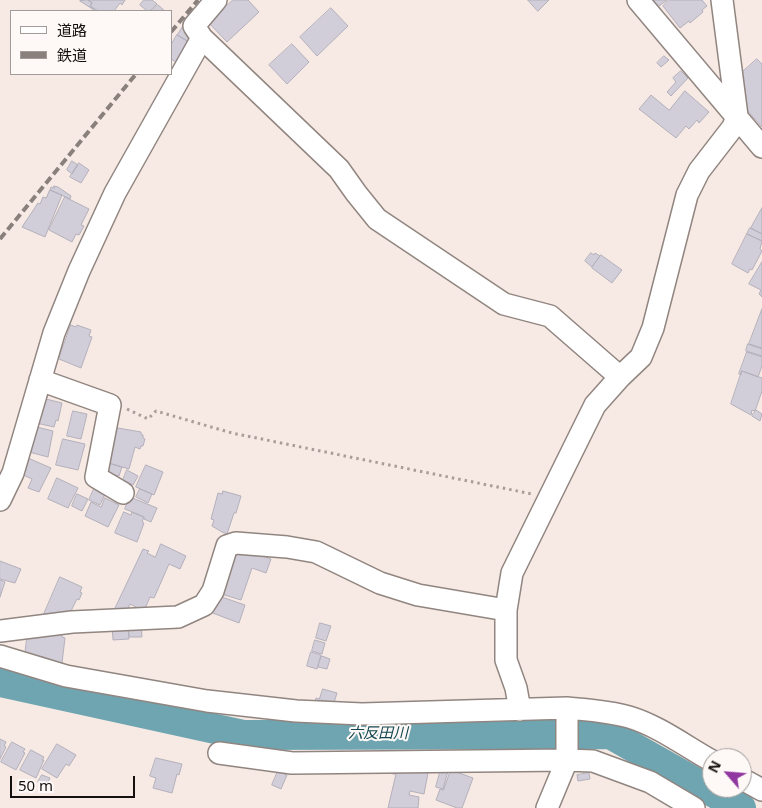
<!DOCTYPE html>
<meta charset="utf-8">
<style>
body{margin:0}
#map{position:relative;width:762px;height:808px;overflow:hidden;background:#f7eae4;font-family:"Noto Sans","Noto Sans JP",sans-serif}
canvas{display:block}
.legend{position:absolute;left:10px;top:10px;width:162px;height:65px;box-sizing:border-box;background:#fef9f7;border:1px solid #a19c9a;margin:0;padding:6px 9px;list-style:none;font-size:15px;color:#15100e}
.legend li{display:flex;align-items:center;gap:10px;height:25px}
.legend b{width:25px;border:1px solid #a19c9a}
.north{position:absolute;left:702px;top:748px;width:50px;height:50px;box-sizing:border-box;background:#fef9f7;border:1px solid #a19c9a;border-radius:50%;rotate:297deg;font-size:14px;font-weight:700;line-height:20px;text-align:center;color:#15100e}
.north::after{content:'';display:block;margin:auto;width:18px;height:22px;background:#9137a2;clip-path:polygon(50% 0,100% 100%,50% 72%,0 100%)}
.scale{position:absolute;left:10px;top:776px;width:125px;height:22px;box-sizing:border-box;border:2px solid #15100e;border-top:0;padding-left:6px;font-size:15px;line-height:18px;white-space:nowrap;color:#15100e;-webkit-text-stroke:4px #fef9f7;paint-order:stroke}
</style>
<div id="map">
<canvas width="762" height="808"></canvas>
<ul class="legend">
<li><b style="height:6px;background:#fff"></b>道路</li>
<li><b style="height:6px;background:#89807c"></b>鉄道</li>
</ul>
<div class="north">N</div>
<div class="scale">50 m</div>
</div>
<script>
const context = document.querySelector('canvas').getContext('2d');
context.lineJoin = 'round';
function trace(path, color, width, dash) {
  context.strokeStyle = color;
  context.lineWidth = width;
  context.lineCap = dash ? 'butt' : 'round';
  context.setLineDash(dash || []);
  context.stroke(path);
}
function fill(path, color) {
  context.fillStyle = color;
  context.fill(path, 'evenodd');
}
function write(font, color, halo, rows, align = 'center') {
  context.font = font + ' "Noto Sans","Noto Sans JP",sans-serif';
  context.lineWidth = 4;
  context.setLineDash([]);
  context.textBaseline = 'middle';
  context.strokeStyle = halo;
  context.fillStyle = color;
  for (const [text, x, y, turn = 0] of rows) {
    context.save();
    context.translate(x, y);
    context.rotate((+turn || 0) * Math.PI / 180);
    context.textAlign = isNaN(turn) ? turn : align;
    if (halo) context.strokeText(text, 0, 0);
    context.fillText(text, 0, 0);
    context.restore();
  }
}
trace(new Path2D(`
 M0,682L243,735L610,734L741,808`), '#6ea5b1', 30);
const building = new Path2D(`
 M88,0H125L122,5L120,3L114,11H98L90,6L92,3Z
 M88,0L92,3L90,6L94,9V10L80,1Z
 M144,0H152L157,4L150,11H147L140,5Z
 M233,0H248L259,12L227,42L209,23Z
 M528,0H549L538,11Z
 M648,0H667L655,9Z
 M669,0H702L707,6L702,10L703,12L690,23L689,21L680,28L663,6Z
 M158,5L165,11H152Z
 M331,8L348,26L317,56L300,37Z
 M186,25L189,42L177,35L183,26Z
 M177,35L189,42L176,62L171,59V45Z
 M292,44L309,62L287,84L269,65Z
 M664,56L669,60L661,67L657,63Z
 M757,59L762,64V127L746,109L739,75Z
 M681,71L688,78L671,96L667,92L676,82L673,78Z
 M685,91L709,112L699,123L697,120L689,129L686,126L676,138L639,109L651,95L669,110Z
 M72,161L78,165L72,174L67,170Z
 M79,163L89,170L81,183L70,177Z
 M54,186L58,187L71,196L70,199L50,190L51,187L54,188Z
 M50,190L62,195L45,237L22,227L38,203L40,204L43,197L46,198Z
 M65,197L89,209L81,225L84,226L79,235L76,234L72,242L49,230Z
 M762,208V234L751,228Z
 M750,228L762,234V241L747,234Z
 M747,234L762,241L760,249L762,251L752,270L750,269L748,273L732,264Z
 M591,253L594,255L595,253L600,256L592,267L585,261Z
 M601,255L622,270L612,283L592,268Z
 M762,262V297L759,294L761,290L749,284Z
 M762,309V348L749,344Z
 M71,325L76,327L77,325L91,330L89,336L92,337L81,368L59,359Z
 M748,344L762,349V356L746,351Z
 M747,352L762,357V366L758,377L742,371L741,375L739,374Z
 M742,371L762,378V391L755,411L752,410L751,415L731,404Z
 M42,398L62,403L58,421L56,420L54,427L36,423Z
 M756,410L762,414L760,421L752,416Z
 M73,411L87,414L81,439L67,436Z
 M33,426L53,431L48,457L29,452Z
 M118,428L141,432V434L143,435V438L145,439L143,446H141L140,449L135,447L129,469L108,463Z
 M63,439L85,444L78,470L56,465Z
 M28,458L51,468L39,492L28,488L32,479L21,474Z
 M109,463L122,467L119,476L107,473Z
 M146,465L163,472L154,495L136,487Z
 M127,470L138,476L133,485L123,480Z
 M57,478L78,488L68,508L48,499Z
 M94,489L105,494L100,505L89,500Z
 M140,489L152,494L148,503L136,497Z
 M223,491L241,496L236,513H234L227,534L222,532L212,526L214,520L211,519L218,493L222,494Z
 M77,494L88,499L82,511L72,506Z
 M130,497L157,508L151,522L144,519V517L125,509Z
 M105,498L119,505L108,527L85,516L91,502L101,507Z
 M124,512L131,515L132,512L144,517L142,522L144,523L137,542L115,533Z
 M161,544L186,556L180,569L169,564L154,598L150,597L144,611L130,604L126,613L115,608L143,549L149,551L147,553L155,557Z
 M233,551L252,552L271,559L266,573L252,568L241,600L218,593Z
 M0,561L21,569L15,583L0,579Z
 M60,577L82,587L80,592L82,593L79,600L77,599L68,617L54,619L44,614Z
 M0,580L5,582L0,597Z
 M216,595L245,605L239,623L210,612Z
 M141,622L142,637H129L128,623Z
 M128,623L129,639L113,640L112,625Z
 M320,623L331,626L326,641L316,638Z
 M28,631L62,633V637L65,638L62,663L43,661L44,657L25,655Z
 M315,640L325,643L322,654L312,651Z
 M311,652L321,655L317,669L307,666Z
 M322,656L330,659L327,669L318,667Z
 M323,689L337,693L334,703L321,700L320,705L314,704L316,698L319,699Z
 M0,739L6,742L4,746L6,747L0,759Z
 M12,742L25,749L23,752L25,753L16,770L1,762Z
 M57,744L76,755L69,766L66,764L57,778L42,769Z
 M31,750L44,757L42,760H44L36,778L20,770Z
 M156,758L182,764L179,775L177,774L172,793L153,788L156,778L150,776Z
 M394,769H412L428,773L424,794L410,791L409,795L419,797L418,808H388L396,774H393Z
 M441,769L448,771L443,789L436,787Z
 M451,770L473,778L462,808H457L436,800L440,789L443,790Z
 M278,771L287,775L281,789L272,785Z
 M589,773L590,779L578,781L577,775Z
 M42,775L50,778L46,786L38,782Z`);
fill(building, '#d1cdd9');
trace(building, '#b3b0bb', 1);
const minor = new Path2D(`
 M216,0L194,26L202,38L339,169L356,193L377,219L504,304L550,316L620,377
 M638,0L762,147
 M40,380L110,405L96,477L123,493
 M0,500L13,473L54,333L79,271L115,193L202,38
 M0,631L72,622L178,617L204,605L213,591L227,546L236,543L287,547L316,552L380,583L418,595L506,610
 M0,656L66,676L207,701L296,711L362,714L567,708C588,710 609,711 629,717C659,726 685,746 712,761
 M520,710L516,688L506,660V610L512,573L595,405L620,377L641,357L653,328L687,195L699,171L733,127L737,116L722,0
 M219,753L292,763L567,760L593,761L650,782L694,808
 M742,779L762,790
 M547,808L567,760V708`);
trace(minor, '#918580', 24);
trace(new Path2D(`
 M127,409L148,419L156,411L232,433L532,494`), '#a89e99', 3, [2.5, 4]);
trace(minor, '#fff', 21);
trace(new Path2D(`
 M171,32L198,0
 M0,239L136,74`), '#89807c', 4, [8, 4]);
write('italic 15px', '#13464f', '#fef9f7', [
 ["六反田川",378,734]
]);
</script>
